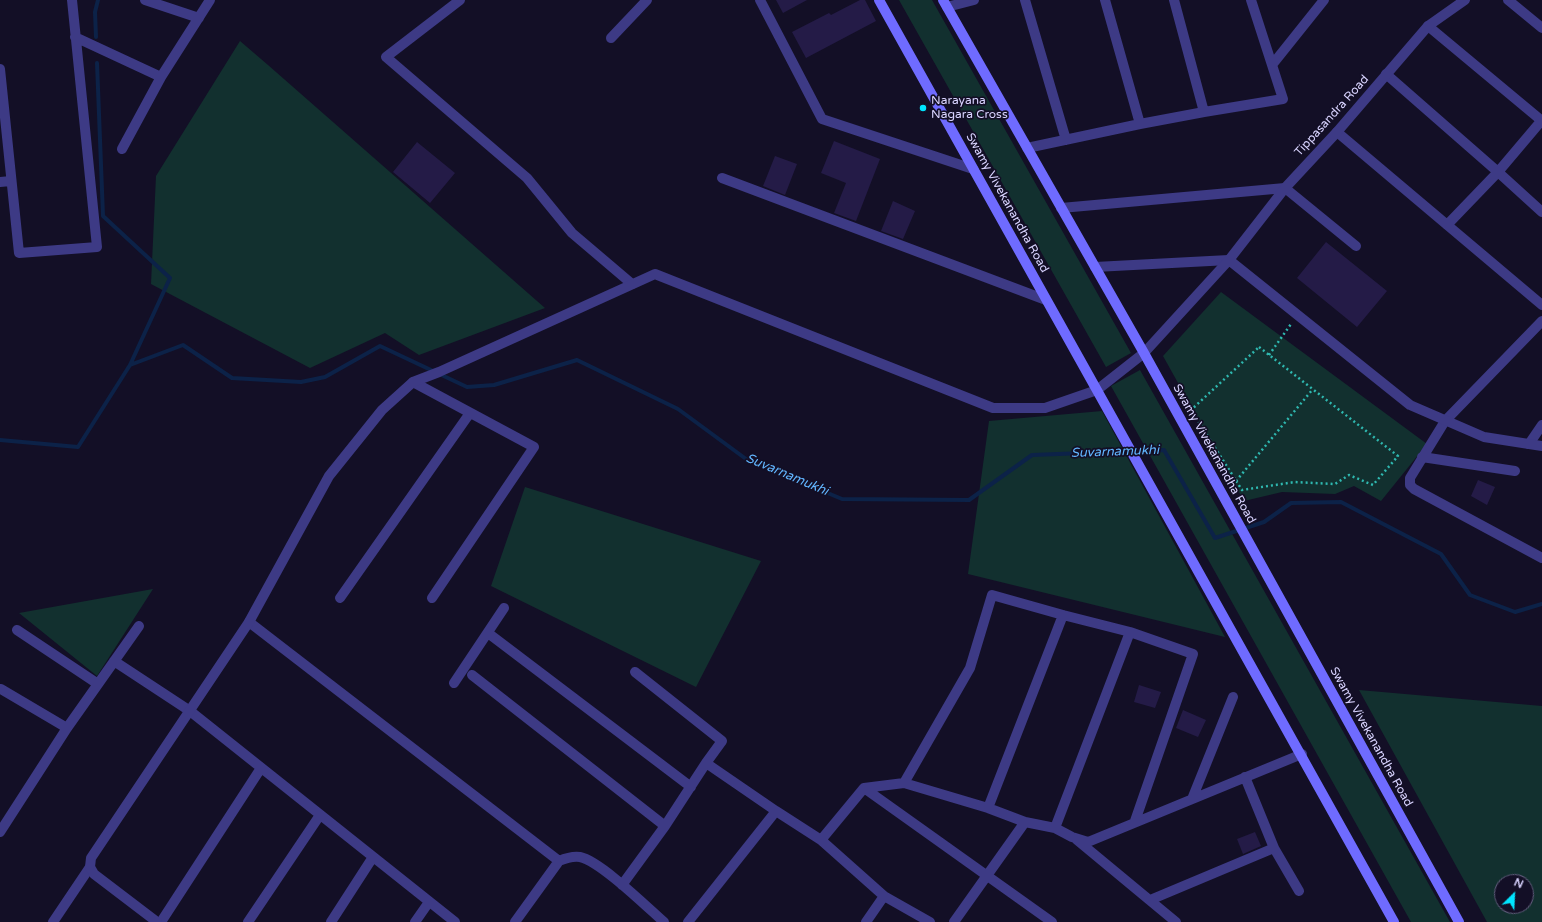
<!DOCTYPE html>
<style>
body{margin:0}
#map{position:relative;width:1542px;height:922px;overflow:hidden;background:#130f26;font-family:"Varela Round",sans-serif}
canvas{display:block}
.north{position:absolute;left:1494px;top:874px;width:40px;height:40px;box-sizing:border-box;background:#130f26;border:1px solid #625e7d;border-radius:50%;rotate:24deg;font-size:11px;font-weight:700;line-height:16px;text-align:center;color:#d9d4ff}
.north::after{content:'';display:block;margin:auto;width:14px;height:18px;background:#00e5ff;clip-path:polygon(50% 0,100% 100%,50% 72%,0 100%)}
</style>
<div id="map">
<canvas width="1542" height="922"></canvas>
<div class="north">N</div>
</div>
<script>
const context = document.querySelector('canvas').getContext('2d');
context.lineJoin = 'round';
function fill(path, color) {
  context.fillStyle = color;
  context.fill(path, 'evenodd');
}
function trace(path, color, width, dash) {
  context.strokeStyle = color;
  context.lineWidth = width;
  context.lineCap = dash ? 'butt' : 'round';
  context.setLineDash(dash || []);
  context.stroke(path);
}
function write(font, color, halo, rows, align = 'center') {
  context.font = font + ' "Varela Round",sans-serif';
  context.lineWidth = 3.5;
  context.setLineDash([]);
  context.textBaseline = 'middle';
  context.strokeStyle = halo;
  context.fillStyle = color;
  for (const [text, x, y, turn = 0] of rows) {
    context.save();
    context.translate(x, y);
    context.rotate((+turn || 0) * Math.PI / 180);
    context.textAlign = isNaN(turn) ? turn : align;
    if (halo) context.strokeText(text, 0, 0);
    context.fillText(text, 0, 0);
    context.restore();
  }
}
fill(new Path2D(`
 M899,0H932L1131,353L1106,367Z
 M240,41L268,65L545,308L419,355L385,333L310,368L151,284L156,176Z
 M1221,292L1427,444L1381,501L1354,486L1335,494L1282,492L1244,501L1163,356Z
 M1140,370L1450,922H1411L1111,386Z
 M1102,411L1225,637L968,574L989,421Z
 M525,487L761,561L696,687L491,586Z
 M153,589L97,676L19,613Z
 M1359,690L1542,706V922H1487ZM1502,882H1526V906H1502Z`), '#12302f');
trace(new Path2D(`
 M96,37L95,12L98,0
 M97,63L103,216L170,278L130,365
 M0,440L78,447L130,365L183,345L232,378L301,382L325,377L380,346L467,387L494,385L577,360L678,409L746,459L842,499L969,500L1032,455L1164,450L1215,538L1264,522L1291,503L1341,502L1441,554L1470,595L1515,612L1542,604`), '#0c2248', 4);
fill(new Path2D(`
 M776,0H807L783,13Z
 M860,0H865L876,21L806,58L792,32L829,13L831,15Z
 M834,141L880,159L856,221L834,213L846,183L821,173Z
 M417,142L455,173L430,203L393,172Z
 M775,156L797,164L785,195L763,186Z
 M893,201L915,211L903,239L881,231Z
 M1326,242L1387,291L1357,327L1297,278Z
 M1478,480L1495,487L1487,505L1471,496Z
 M1139,685L1161,692L1155,708L1134,702Z
 M1183,710L1206,720L1198,737L1176,728Z
 M1255,832L1261,846L1243,854L1237,839Z`), '#241b47');
trace(new Path2D(`
 M1259,347L1398,456L1373,485L1349,475L1335,484L1295,482L1242,490L1191,410Z
 M1269,355L1291,324
 M1236,481L1313,389`), '#2fb8b0', 2.5, [2, 3]);
trace(new Path2D(`
 M145,0L199,18
 M460,0L386,57L527,178L572,233L632,284
 M760,0L822,119L973,169
 M1025,0L1066,140
 M1508,0L1542,28
 M947,7L974,0
 M1428,26L1542,121
 M75,37L161,77L210,0
 M611,38L647,0
 M1272,65L1324,0
 M0,69L19,253L97,247L72,0
 M1386,74L1498,172L1542,212
 M1204,112L1283,99L1251,0
 M1140,124L1204,112L1174,0
 M1337,132L1542,305
 M1027,148L1140,124L1105,0
 M122,149L161,77
 M722,178L1046,300
 M0,182L11,181
 M1061,208L1285,188L1356,246
 M1447,225L1498,172L1542,120
 M1095,267L1229,260
 M1542,321L1445,421L1410,478V485L1414,489L1542,558
 M413,382L534,447L432,598
 M1529,444L1542,425
 M1422,457L1515,471
 M340,598L470,413
 M249,622L559,861
 M17,630L98,684
 M488,633L691,787
 M114,661L190,711L455,922
 M635,672L722,741L706,763
 M472,675L665,826
 M454,683L504,608
 M1,689L67,728
 M904,783L970,668L992,595L1063,615L1130,632L1193,654L1135,821
 M864,788L1052,922
 M1192,799L1233,697
 M988,808L1063,615
 M1055,828L1130,632
 M0,832L67,728L139,626
 M1077,840L1176,922
 M1274,848L1299,891
 M622,885L665,826L706,763L776,811
 M1150,900L1274,848L1245,777
 M53,922L90,867
 M161,922L261,768
 M248,922L320,815
 M331,922L373,857
 M415,922L429,902
 M515,922L559,861C566,858 573,856 580,857C600,861 647,907 664,922
 M688,922L776,811L821,840
 M866,922L884,896
 M930,922L884,896L821,840L864,788L904,783L988,808L1025,822L1055,828L1072,837L1088,842L1302,754
 M954,922L1025,822`), '#3d3a85', 10);
trace(new Path2D(`
 M1229,260L1410,405L1484,437L1542,446
 M157,922L94,874L90,867L91,858L249,622L329,476L382,410L413,382L439,372L655,274L993,408H1045L1097,390L1144,353L1229,260L1285,188L1337,132L1428,26L1465,0`), '#3d3a85', 10);
trace(new Path2D(`
 M879,0L1394,922
 M943,0L1144,353L1459,922`), '#6f6bff', 10);
for (const [x, y, r, color] of [
 [923,108,4,"#00e5ff"]
]) {
  const dot = new Path2D();
  dot.arc(x, y, r, 0, 2 * Math.PI);
  context.fillStyle = color;
  context.fill(dot);
  trace(dot, '#130f26', 1.5);
}
write('12px', '#d9d4ff', '#130f26', [
 ["Narayana",931,101],
 ["Nagara Cross",931,115]
], 'left');
write('12px', '#d9d4ff', '#130f26', [
 ["Tippasandra Road",1332,116,-48],
 ["Swamy Vivekanandha Road",1007,203,61],
 ["Swamy Vivekanandha Road",1214,454,61],
 ["Swamy Vivekanandha Road",1371,737,61]
]);
write('italic 13px', '#62b6ff', '#130f26', [
 ["Suvarnamukhi",1115,452,-2],
 ["Suvarnamukhi",787,475,23]
]);
</script>
